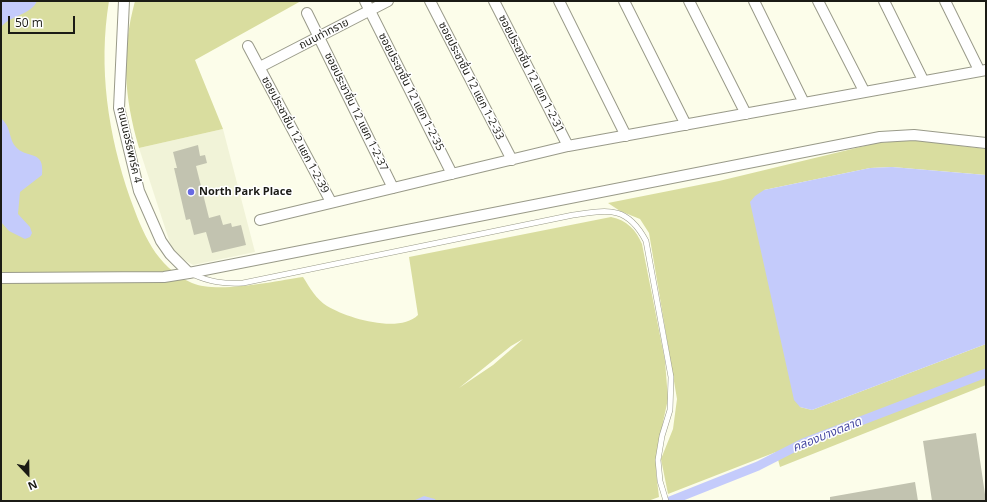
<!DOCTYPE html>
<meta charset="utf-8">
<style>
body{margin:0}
#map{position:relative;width:987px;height:502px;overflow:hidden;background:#fcfdea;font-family:"Open Sans",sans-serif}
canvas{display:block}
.frame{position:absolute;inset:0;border:2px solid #1b1b15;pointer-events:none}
.north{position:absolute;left:8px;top:454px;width:40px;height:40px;-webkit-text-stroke:3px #fff;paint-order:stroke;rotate:158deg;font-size:11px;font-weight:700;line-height:16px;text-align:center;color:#1b1b15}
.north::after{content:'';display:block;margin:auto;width:14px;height:18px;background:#1b1b15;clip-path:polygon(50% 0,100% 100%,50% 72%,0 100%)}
.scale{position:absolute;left:8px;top:16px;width:67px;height:18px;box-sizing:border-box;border:2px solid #1b1b15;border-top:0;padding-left:5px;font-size:12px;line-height:14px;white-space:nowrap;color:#1b1b15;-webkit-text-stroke:3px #fff;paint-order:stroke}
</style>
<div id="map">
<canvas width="987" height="502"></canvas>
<div class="frame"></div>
<div class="north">N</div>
<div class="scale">50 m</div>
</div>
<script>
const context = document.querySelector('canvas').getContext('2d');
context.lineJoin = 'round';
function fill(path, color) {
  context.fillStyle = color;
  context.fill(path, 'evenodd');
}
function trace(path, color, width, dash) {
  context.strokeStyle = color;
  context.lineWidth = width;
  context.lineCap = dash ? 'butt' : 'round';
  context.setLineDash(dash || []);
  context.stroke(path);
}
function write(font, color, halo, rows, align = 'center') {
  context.font = font + ' "Open Sans","Noto Sans Thai",sans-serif';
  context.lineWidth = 3;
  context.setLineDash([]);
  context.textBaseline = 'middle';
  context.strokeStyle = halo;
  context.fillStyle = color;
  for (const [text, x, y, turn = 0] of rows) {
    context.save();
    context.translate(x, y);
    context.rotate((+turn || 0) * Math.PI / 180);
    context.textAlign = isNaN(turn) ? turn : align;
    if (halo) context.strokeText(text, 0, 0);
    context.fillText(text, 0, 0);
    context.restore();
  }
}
fill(new Path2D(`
 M223,129L255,252L193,265L178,256L171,246L139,148Z`), '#f1f3d8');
fill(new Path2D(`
 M1,1H109C98,68 108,134 130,198C143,233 155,266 192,283C217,294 275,281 303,277C310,288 316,299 327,306C347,318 399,334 418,315L409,257L611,217C627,220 636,230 642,244L665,361L668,399L663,422L656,472L659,497L648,501H1ZM523,339L493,365L459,388L511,346Z
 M135,1H301L195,60L223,129L139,148C124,96 121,53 135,1Z
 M914,140L986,149V175L892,167L870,168L764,190L800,407L812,410L986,344V385L780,467L776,452L668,494L661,459L673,429L677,399L649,233L640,219L620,211L608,203L719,181L877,143Z`), '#d9dd9f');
fill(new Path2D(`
 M1,1H37C31,15 11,15 1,27Z
 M1,118C12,129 8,136 15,146C26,160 45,148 42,175L20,192L18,214L30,227L32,233L30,237L25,239L9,231L1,222Z
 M892,167L986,175V344L812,410L800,407L794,400L750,202L755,196L764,190L870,168Z
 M424,496L435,499L436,501H413Z`), '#c4cbfb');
trace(new Path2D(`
 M670,501L758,466L803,443L986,373`), '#c4cbfb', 9);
fill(new Path2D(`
 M198,145L200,156L205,155L207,163L196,166L209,218L220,215L223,225L231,223L232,227L241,225L246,245L212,253L206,232L194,235L190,219L186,220L174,168H177L173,152Z
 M976,433L986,501H932L923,441Z
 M915,482L918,501H830V497Z`), '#c2c3b0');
const service = new Path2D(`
 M192,274C210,282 223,284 243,283L573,215C608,210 627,205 646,241L671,377L670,410L662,436L658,460L660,481L666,501`);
const minor = new Path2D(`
 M124,1L119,108L139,191L161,241L170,254L189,273
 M365,1L452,174
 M430,1L512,160
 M494,1L568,146
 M559,1L626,136
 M624,1L686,125
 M689,1L746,114
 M754,1L804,103
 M818,1L864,91
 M884,1L923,80
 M945,1L979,70
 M307,13L393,188
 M248,46L331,202
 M260,67L388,1
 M260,220L568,146L986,70
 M1,278L164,277L189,273L880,137L914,135L986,143`);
trace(service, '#999a89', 6);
trace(minor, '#999a89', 12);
trace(service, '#fff', 5);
trace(minor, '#fff', 10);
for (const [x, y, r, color] of [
 [191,192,4,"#6769e2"]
]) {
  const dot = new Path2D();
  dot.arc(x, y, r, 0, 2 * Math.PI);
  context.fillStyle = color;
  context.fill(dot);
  trace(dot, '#fff', 1.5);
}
write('11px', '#1b1b15', '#fff', [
 ["ถนนท่าทราย",324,34,-27],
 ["ซอยประชาชื่น 12 แยก 1-2-31",531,74,63],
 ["ซอยประชาชื่น 12 แยก 1-2-33",471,81,63],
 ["ซอยประชาชื่น 12 แยก 1-2-35",411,92,63],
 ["ซอยประชาชื่น 12 แยก 1-2-37",356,112,64],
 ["ซอยประชาชื่น 12 แยก 1-2-39",295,135,62],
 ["ถนนนอร์ธพาร์ค 4",129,145,77]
]);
write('bold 11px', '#1b1b15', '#fff', [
 ["North Park Place",199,192]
], 'left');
write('italic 12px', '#484aa3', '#fff', [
 ["คลองบางตลาด",827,435,-22]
]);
</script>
